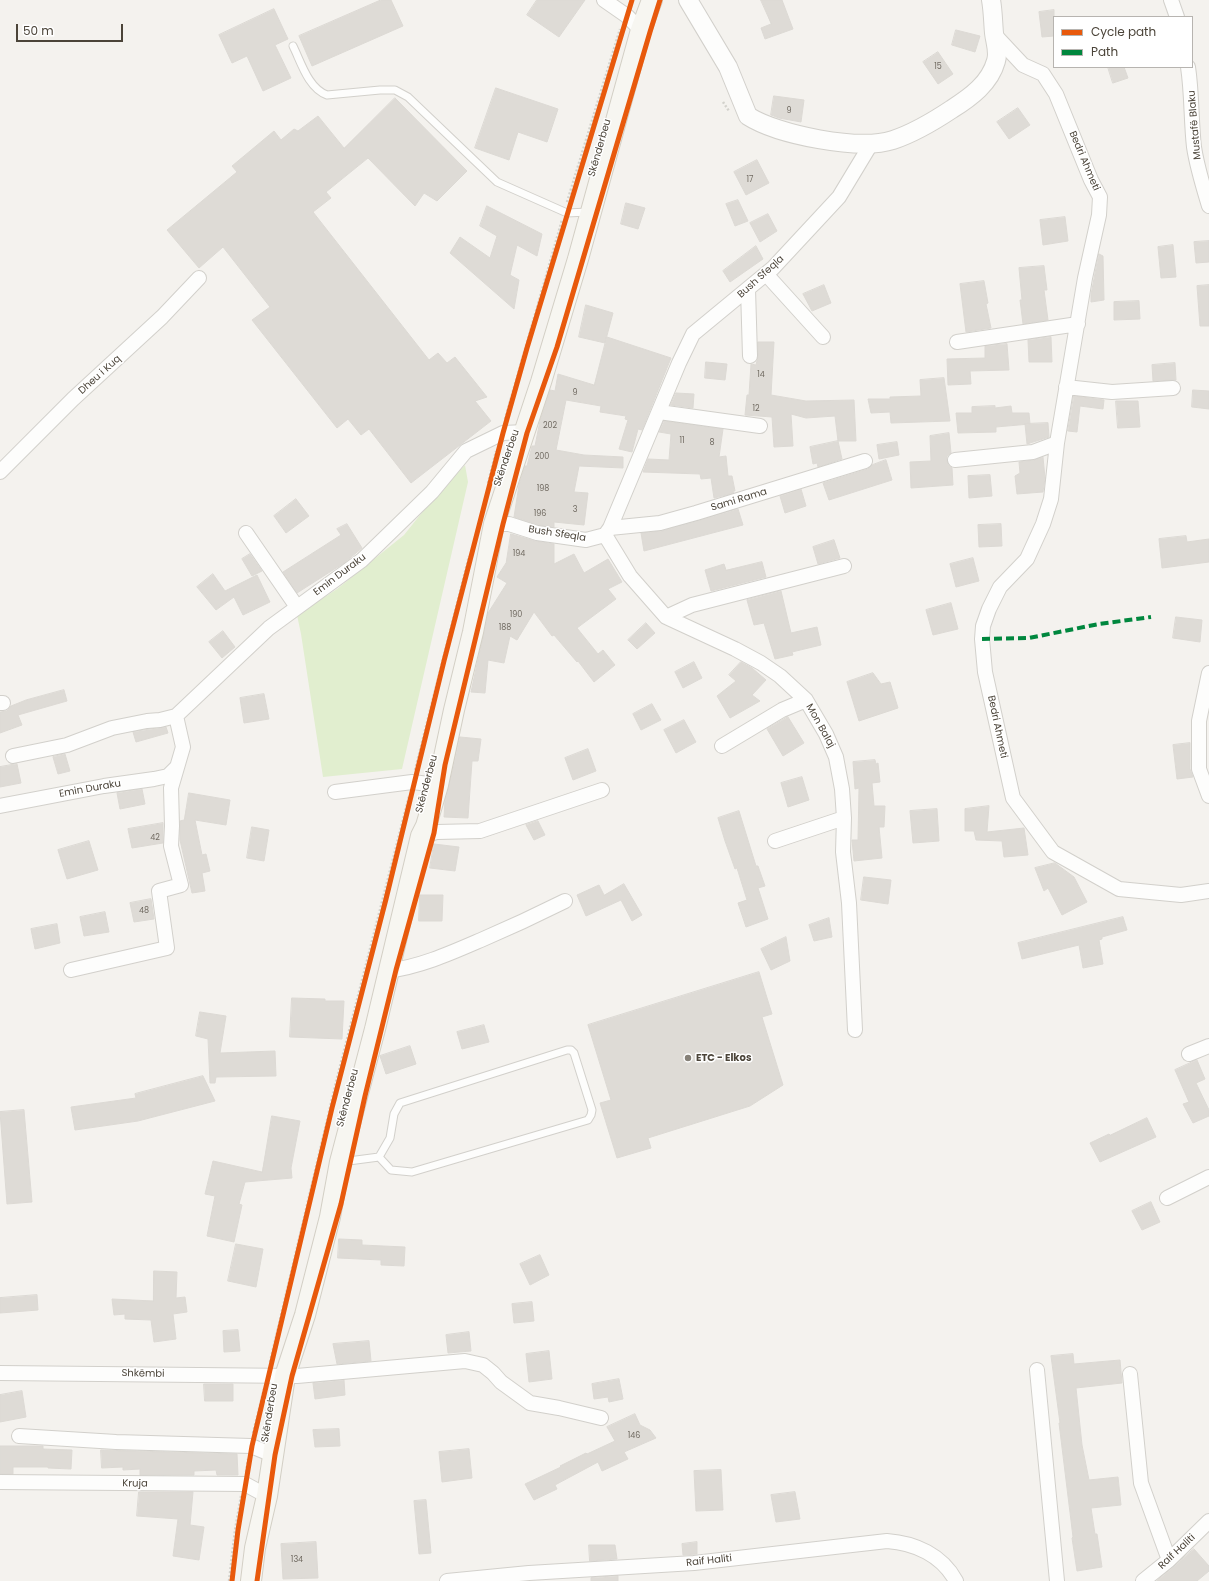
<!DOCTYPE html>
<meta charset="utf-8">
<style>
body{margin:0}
#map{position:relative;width:1209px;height:1581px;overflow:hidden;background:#f4f2ee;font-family:Poppins,sans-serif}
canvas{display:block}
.legend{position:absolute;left:1053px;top:16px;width:140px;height:52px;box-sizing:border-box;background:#fff;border:1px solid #b7b4b0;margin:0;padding:5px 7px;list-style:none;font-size:12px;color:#4b4439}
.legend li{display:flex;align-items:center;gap:8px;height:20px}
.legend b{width:20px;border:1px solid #b7b4b0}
.scale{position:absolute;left:16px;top:24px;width:107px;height:18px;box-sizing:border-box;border:2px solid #4b4439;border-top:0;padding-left:5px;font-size:12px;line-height:14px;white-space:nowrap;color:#4b4439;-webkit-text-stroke:3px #fff;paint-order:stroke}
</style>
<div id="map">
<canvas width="1209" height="1581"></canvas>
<ul class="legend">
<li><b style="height:5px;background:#e8590c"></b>Cycle path</li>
<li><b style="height:5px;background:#00873e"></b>Path</li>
</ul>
<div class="scale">50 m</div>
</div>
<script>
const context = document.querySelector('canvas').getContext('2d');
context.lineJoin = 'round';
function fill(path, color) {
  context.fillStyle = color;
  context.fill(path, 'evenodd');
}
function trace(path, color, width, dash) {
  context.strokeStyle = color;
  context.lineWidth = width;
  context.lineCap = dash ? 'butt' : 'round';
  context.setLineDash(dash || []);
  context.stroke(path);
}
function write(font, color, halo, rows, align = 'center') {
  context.font = font + ' Poppins,sans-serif';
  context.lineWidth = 3;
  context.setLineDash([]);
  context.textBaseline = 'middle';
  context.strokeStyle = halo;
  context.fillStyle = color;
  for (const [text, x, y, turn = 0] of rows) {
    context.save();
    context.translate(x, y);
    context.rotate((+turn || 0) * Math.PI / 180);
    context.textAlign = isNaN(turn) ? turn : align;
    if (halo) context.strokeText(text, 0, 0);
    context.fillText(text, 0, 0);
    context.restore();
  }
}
fill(new Path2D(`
 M465,465L468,482L402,769L323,777L301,634L297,615L337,589L404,535L436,495Z`), '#e1eecf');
const building = new Path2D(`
 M381,0H391L403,26L312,66L299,36Z
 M537,0H585L559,37L527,15Z
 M761,0H782L793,29L765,39L761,28L771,24Z
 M274,9L288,39L275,45L291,78L263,91L247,56L232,63L219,35Z
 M1054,10V36L1042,37L1039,12Z
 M956,30L980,36L975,52L952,45Z
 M938,52L953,74L938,84L923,62Z
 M1108,67H1124L1128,78L1113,83Z
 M496,88L558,109L547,142L518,132L509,160L475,148Z
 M774,96L804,100L801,122L779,118L771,115Z
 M395,98L467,171L437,201L424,193L415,206L368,158L326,192L331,198L313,212L429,360L438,353L447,363L455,357L487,397L475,401L491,421L411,483L369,429L361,435L348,419L337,428L252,320L270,307L223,247L199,268L167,230L237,172L232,166L274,131L281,140L294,129L298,131L318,116L344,148Z
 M1018,108L1030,125L1009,139L997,122Z
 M757,160L769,183L746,195L734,172Z
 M738,200L748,221L735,226L726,204Z
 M626,203L645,208L638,229L621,224Z
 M487,206L542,234L537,256L517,245L510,275L519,280L514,309L450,253L460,237L490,258L497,236L480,226Z
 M768,214L777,231L760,242L750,223Z
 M1065,217L1068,241L1043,245L1040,220Z
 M1209,241V262L1196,263L1194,242Z
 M1173,245L1176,277L1161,278L1158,247Z
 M756,246L763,259L730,282L723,271Z
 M1099,254L1103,256L1104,300L1091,302V295Z
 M1044,266L1047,290H1044L1048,320L1023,324L1020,300H1022L1019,268Z
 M984,281L988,303L986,304L991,328L966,332L960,284Z
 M824,285L831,303L812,311L803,294Z
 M1209,285V326H1200L1197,286Z
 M1139,301L1140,319L1114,320V302Z
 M586,305L613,313L605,343L579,337Z
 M607,337L671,358L642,430L638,429L632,452L619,449L628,420L625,419L626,416L600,412L601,406L566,400L556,450L584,455L623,457V468L579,466L574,492L588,493L584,525L554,522V527L539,525L514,517L519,485L525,466H527L532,446H535L540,421L550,390L555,391L558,374L594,385Z
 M1051,337L1052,362H1029L1028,340Z
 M758,342H774L771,395L806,401L854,400L856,441H838L835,416L806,418L791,414L793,446L774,447L772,417L745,415L747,395H749L751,364L756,365L758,356Z
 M1007,344L1009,370L970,371L971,384L948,385L947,359L985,358V346Z
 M706,362L727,364L725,380L705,378Z
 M1175,363L1176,380L1153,381L1152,365Z
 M944,378L950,421L891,423L890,412L871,413L868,399H890V397L921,396L920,380Z
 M1193,390L1209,391V409L1192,407Z
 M676,393L694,394L693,408L671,405Z
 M1074,396L1104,400L1103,409L1080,406L1077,432L1068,431Z
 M1116,401H1138L1140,427L1118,428Z
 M995,406V408L1011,406L1012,413H1029L1030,424L996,427V432L958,433L956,413H972V407Z
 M664,421L723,429L719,457L726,456L728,476H732L735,491H733L734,493L714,498L711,478L701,479L700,474L643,472L648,459L669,460L671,434L659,432Z
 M1048,423L1049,437L1027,444L1025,424Z
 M949,433L951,453L947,456V460L948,465L952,468L953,485L911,488L910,462L931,461L930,436Z
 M838,441L842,459L818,467L817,463L813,464L810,447Z
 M897,442L899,455L879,459L877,445Z
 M1043,457L1045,478L1043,492L1017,494L1015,476L1020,473L1019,462L1034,460Z
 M886,460L892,480L829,500L823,483L868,469L872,465Z
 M990,475L992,496L969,498L968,476Z
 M801,489L806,506L785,513L780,496Z
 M296,499L309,516L286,533L274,516Z
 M738,509L743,525L644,551L641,533L662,531Z
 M347,524L362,548L344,563L297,593L283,572L341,535L337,529Z
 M1001,524L1002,546L979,547L978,525Z
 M511,534L535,541L554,544V564L574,554L584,573L608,559L622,582L608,589L616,599L577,628L598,654L603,650L615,665L594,682L578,661L577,662L554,635L552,636L534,612L517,640L510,636L504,663L488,660L485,693L471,692L488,613L507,583L497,577L506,563Z
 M1186,536L1187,542L1209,539V562L1162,568L1159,539Z
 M834,540L840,558L818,564L813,547Z
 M250,554L262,571L252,576L242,559Z
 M973,558L979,581L956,587L950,564Z
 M762,562L766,577L711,591L705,570L724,564L726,570Z
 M213,574L225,591L257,575L270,602L243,615L234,597L216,610L197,587Z
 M781,591L791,633L817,627L821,645L792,652L793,655L775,659L764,623L754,625L747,600Z
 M951,603L958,629L933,635L926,610Z
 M1176,617L1202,620L1200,642L1173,638Z
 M646,623L655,633L637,649L628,640Z
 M223,631L235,647L222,658L209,642Z
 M694,662L702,678L683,688L675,672Z
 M741,662L752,668L766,680L752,695L760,701L730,718L717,696L736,681L729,675Z
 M873,673L881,684L890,682L898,708L859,721L847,682Z
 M64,690L67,701L18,715L22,725L0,733V712L7,711L11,706L26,700Z
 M264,694L269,719L244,723L240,698Z
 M652,704L661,720L641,730L633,714Z
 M788,717L804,743L783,756L767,729Z
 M684,720L696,742L676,753L664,730Z
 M166,727L168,733L136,742L133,732Z
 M460,737L481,739L478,761H472L468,818L444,817L445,801Z
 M1190,743V769L1193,777L1177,779L1173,745Z
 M588,749L596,771L573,780L565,758Z
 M65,754L70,771L58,774L53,757Z
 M875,760L876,764L878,763L880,782L872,783L874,806H885L884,827H879L882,858L854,861L852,840H858L859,788L855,789L853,762Z
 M17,764L21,783L0,787V767Z
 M802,777L809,800L788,807L781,783Z
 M142,789L145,804L120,809L117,793Z
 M189,793L230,800L226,825L195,820L202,855L206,854L210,871L202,873L205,891L192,893L180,840V821L184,820Z
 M989,806L987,832L1024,828L1028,855L1004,857L1002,841L976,840L974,831H965V809Z
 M937,809L939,841L913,843L910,811Z
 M739,811L756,866H758L765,886L758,888L768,919L746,927L738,903L747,900L737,868L735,869L725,841L718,818Z
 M538,821L545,835L534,840L526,825Z
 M163,823V843L132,848L128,829Z
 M252,827L269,830L264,861L247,858Z
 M89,841L98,870L67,879L58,850Z
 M434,844L459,847L455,871L430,868Z
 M1055,863L1074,877L1087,902L1062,915L1048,888L1044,891L1035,868Z
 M864,877L891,880L888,904L861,900Z
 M624,884L642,915L632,921L621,900L586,916L577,895L599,885L604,895Z
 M420,895H443L442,921H419Z
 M151,899L154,919L134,922L130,903Z
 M105,912L109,932L84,936L80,917Z
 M1123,917L1127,930L1102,937V939L1099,940L1103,964L1083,968L1079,945L1022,959L1018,943Z
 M829,918L832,937L814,941L809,925Z
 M57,924L60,943L35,949L31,929Z
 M786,937L790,961L771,970L761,949Z
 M759,972L772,1014L762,1017L783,1085L750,1106L648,1138L651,1148L617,1158L600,1103L611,1100L588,1025Z
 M292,998L325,999V1001H344L342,1039L290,1037Z
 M200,1012L226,1016L220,1053L275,1051L276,1076L216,1077L215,1083H210L208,1039L196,1036Z
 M484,1025L489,1042L462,1049L457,1032Z
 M410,1046L416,1064L386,1074L380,1056Z
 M1197,1060L1205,1079L1196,1083L1209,1110V1116L1193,1123L1183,1104L1189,1102L1175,1070Z
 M203,1076L215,1101L138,1121L75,1130L71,1107L136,1098L135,1094Z
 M24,1110L32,1202L7,1204L0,1112Z
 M272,1116L300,1121L291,1168L292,1178L245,1182L239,1204L242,1205L234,1242L207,1236L215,1196L205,1194L213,1161L262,1172Z
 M1147,1118L1156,1137L1100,1162L1090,1143L1109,1134L1110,1135Z
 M1151,1202L1160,1222L1142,1230L1132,1211Z
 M339,1239L362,1240V1245L405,1247L404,1266L381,1265V1260L338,1258Z
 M236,1244L263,1249L256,1287L228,1281Z
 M540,1255L549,1275L530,1285L520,1264Z
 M154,1271L177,1272L176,1298L185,1297L187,1312L173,1314L176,1339L154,1342L151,1320L125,1319V1314L114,1315L112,1299L153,1301Z
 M37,1295L38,1310L0,1313V1298Z
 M532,1302L534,1321L514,1323L512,1304Z
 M238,1330L240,1351L224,1352L223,1331Z
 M469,1332L471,1351L448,1353L446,1335Z
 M369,1341L371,1361L337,1364L333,1344Z
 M549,1351L552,1379L529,1382L526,1354Z
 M1073,1354L1074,1364L1120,1360L1122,1383L1076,1388L1082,1445L1089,1480L1118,1477L1121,1505L1091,1508L1095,1534H1097L1102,1567L1077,1571L1072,1538L1073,1537L1059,1423H1060L1051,1356Z
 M619,1379L623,1399L609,1402L608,1397L594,1399L592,1384Z
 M344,1380L345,1395L315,1399L313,1383Z
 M204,1384H233V1401H205Z
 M22,1391L26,1417L0,1422V1395Z
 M635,1414L640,1425L650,1430L656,1438L624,1452L628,1459L602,1471L598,1462L555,1485L557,1489L534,1500L525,1484L561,1467L560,1466L586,1453L587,1454L615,1441L607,1427Z
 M339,1429L340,1446L315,1447L313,1430Z
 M0,1446H43V1449L72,1450L71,1469L48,1468V1467H13V1474H0Z
 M469,1449L472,1478L442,1482L439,1452Z
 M101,1450L237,1454L238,1475H217L216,1470L194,1471V1475H140V1469L123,1470V1467L102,1468Z
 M721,1470L723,1510L696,1511L694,1471Z
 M139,1492H193L190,1525L204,1527L199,1560L173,1556L178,1519L137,1516Z
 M795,1492L800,1519L776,1522L771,1495Z
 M426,1500L431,1553L419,1554L414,1501Z
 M316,1542L318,1578L283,1579L281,1544Z
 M697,1542V1554L683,1555L682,1544Z
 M589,1545H615L617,1559L590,1561Z
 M1194,1549L1209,1566V1571L1197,1581H1157Z
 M618,1576V1581H591V1578Z`);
fill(building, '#dedbd6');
trace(building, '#dcd9d4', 1);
const service = new Path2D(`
 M293,46C301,62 308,88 327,95L380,90H395L408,97L497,182L567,213L588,212
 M567,1050H571L574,1053L592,1110L591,1115L588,1120L412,1172L391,1170L379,1157L390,1138L394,1114L400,1103Z
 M341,1162L379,1157`);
const minor = new Path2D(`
 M604,0L627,16L641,30
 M1171,0L1177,17
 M994,34L1023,65L1043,74L1056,94L1091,180L1100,197L1099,215L1085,278L1057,443L1051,499L1043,524L1027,559L1000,587L989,609L983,626L982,639L985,672L1013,798L1053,852L1119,889L1181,895L1209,891
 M1188,67C1192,93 1191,120 1194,147C1197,167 1203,186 1209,206
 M766,274L823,337
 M748,289L750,356
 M957,342L1078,324
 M1066,387L1112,392L1173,388
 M659,412L760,426
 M955,460L1033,452L1057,443
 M0,472L73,399L162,317L199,278
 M494,524H509L537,533L586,540L605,535L610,528L679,363L693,334L773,268L839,197L871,144
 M610,528L660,523L696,513L865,461
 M246,533L297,607
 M605,535L630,576L666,617L735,649L761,663L780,676L806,700L826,734L836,757L842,789L844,818L843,852L849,903L855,1030
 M666,617L692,605L844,566
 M1209,673L1199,721V769L1209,796
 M0,703H3
 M722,746L782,710L806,700
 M13,756L67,745L112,728L147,721L160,720L176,716L269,628L362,560L432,492L466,451L503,433L525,432
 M335,792L412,782L438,785
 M0,806L104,786L154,779L168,776L177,767
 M421,836L437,832L480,831L602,790
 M775,841L844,818
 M71,970L167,948L159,891L181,885L171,846L172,826L171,788L183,747L176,716
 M387,971C420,967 451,953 481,940C509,928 537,915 565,901
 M1189,1054L1209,1046
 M1167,1198L1209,1177
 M1037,1370L1057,1581
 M0,1373L297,1376L465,1361L483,1365L493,1373L501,1382L530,1403L559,1408L601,1418
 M1130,1374L1141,1483L1169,1560
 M19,1436L116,1442L251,1446L273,1455
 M0,1482L245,1484L267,1496
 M447,1581L529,1573L694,1563L887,1541C915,1543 942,1555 956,1581
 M1143,1581L1169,1560L1209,1521`);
const tertiary = new Path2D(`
 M688,0L728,67L748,116C778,135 859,151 893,140C914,133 934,121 952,109C971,97 990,83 996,61C999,52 995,42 994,33C993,22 993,11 991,0`);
const secondary = new Path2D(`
 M251,1581L255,1548L267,1496L285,1376L305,1315L330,1217L340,1162L375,1029L421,836L426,826L438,785L454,710L473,632L494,524L541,382L578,259L641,30L652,0`);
trace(service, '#d2d0cb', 9);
trace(minor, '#d2d0cb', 16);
trace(tertiary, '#d2d0cb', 20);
trace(secondary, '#d3cfc5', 22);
trace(new Path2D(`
 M723,102L729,111
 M567,202L620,29
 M505,419L562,220
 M488,483L496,451
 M415,770L469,556
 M270,1362L336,1082L409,796
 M253,1433L264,1389
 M246,1472L248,1459
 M229,1581L235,1530L241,1496`), '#d3d2cc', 2.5, [2, 2]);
trace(service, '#fdfdfc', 7);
trace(minor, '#fdfdfc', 14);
trace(tertiary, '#fdfdfc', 18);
trace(secondary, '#f7f6f1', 20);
trace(new Path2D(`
 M982,639L1029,638L1099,624L1151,617`), '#00873e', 4, [8, 4]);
trace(new Path2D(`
 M232,1581L238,1530L252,1446L332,1108L386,899L444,661L503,433L527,348L632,0
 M257,1581L275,1455L292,1376L341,1204L365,1096L396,970L434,833L445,765L503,524L527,433L557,347L650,32L660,0`), '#e8590c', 5);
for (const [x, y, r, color] of [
 [688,1058,4,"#868178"]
]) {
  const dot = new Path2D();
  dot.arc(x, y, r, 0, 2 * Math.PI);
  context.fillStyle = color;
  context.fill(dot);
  trace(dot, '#fff', 1.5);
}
write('8px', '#706a61', null, [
 ["15",938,67],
 ["9",789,111],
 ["17",750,180],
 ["14",761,375],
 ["9",575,393],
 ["12",756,409],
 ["202",550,426],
 ["11",682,441],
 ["8",712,443],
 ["200",542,457],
 ["198",543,489],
 ["3",575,510],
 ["196",540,514],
 ["194",519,554],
 ["190",516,615],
 ["188",505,628],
 ["42",155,838],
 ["48",144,911],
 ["146",634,1436],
 ["134",297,1560]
]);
write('10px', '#4b4439', '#fff', [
 ["Mustafë Blaku",1195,125,-95],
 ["Skënderbeu",600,148,-74],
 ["Bedri Ahmeti",1084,161,67],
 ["Bush Sfeqla",761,277,-42],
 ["Dheu i Kuq",100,375,-42],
 ["Skënderbeu",507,458,-71],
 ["Sami Rama",739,500,-17],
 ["Bush Sfeqla",557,534,9],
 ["Emin Duraku",340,575,-37],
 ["Mon Balaj",820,726,61],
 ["Bedri Ahmeti",997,727,78],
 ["Skënderbeu",427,784,-75],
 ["Emin Duraku",90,789,-10],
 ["Skënderbeu",348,1098,-75],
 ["Shkëmbi",143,1374,1],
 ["Skënderbeu",270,1413,-81],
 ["Kruja",135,1484,1],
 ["Raif Haliti",1177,1552,-43],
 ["Raif Haliti",709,1561,-6]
]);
write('bold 10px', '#4b4439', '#fff', [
 ["ETC - Elkos",696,1058]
], 'left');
</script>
